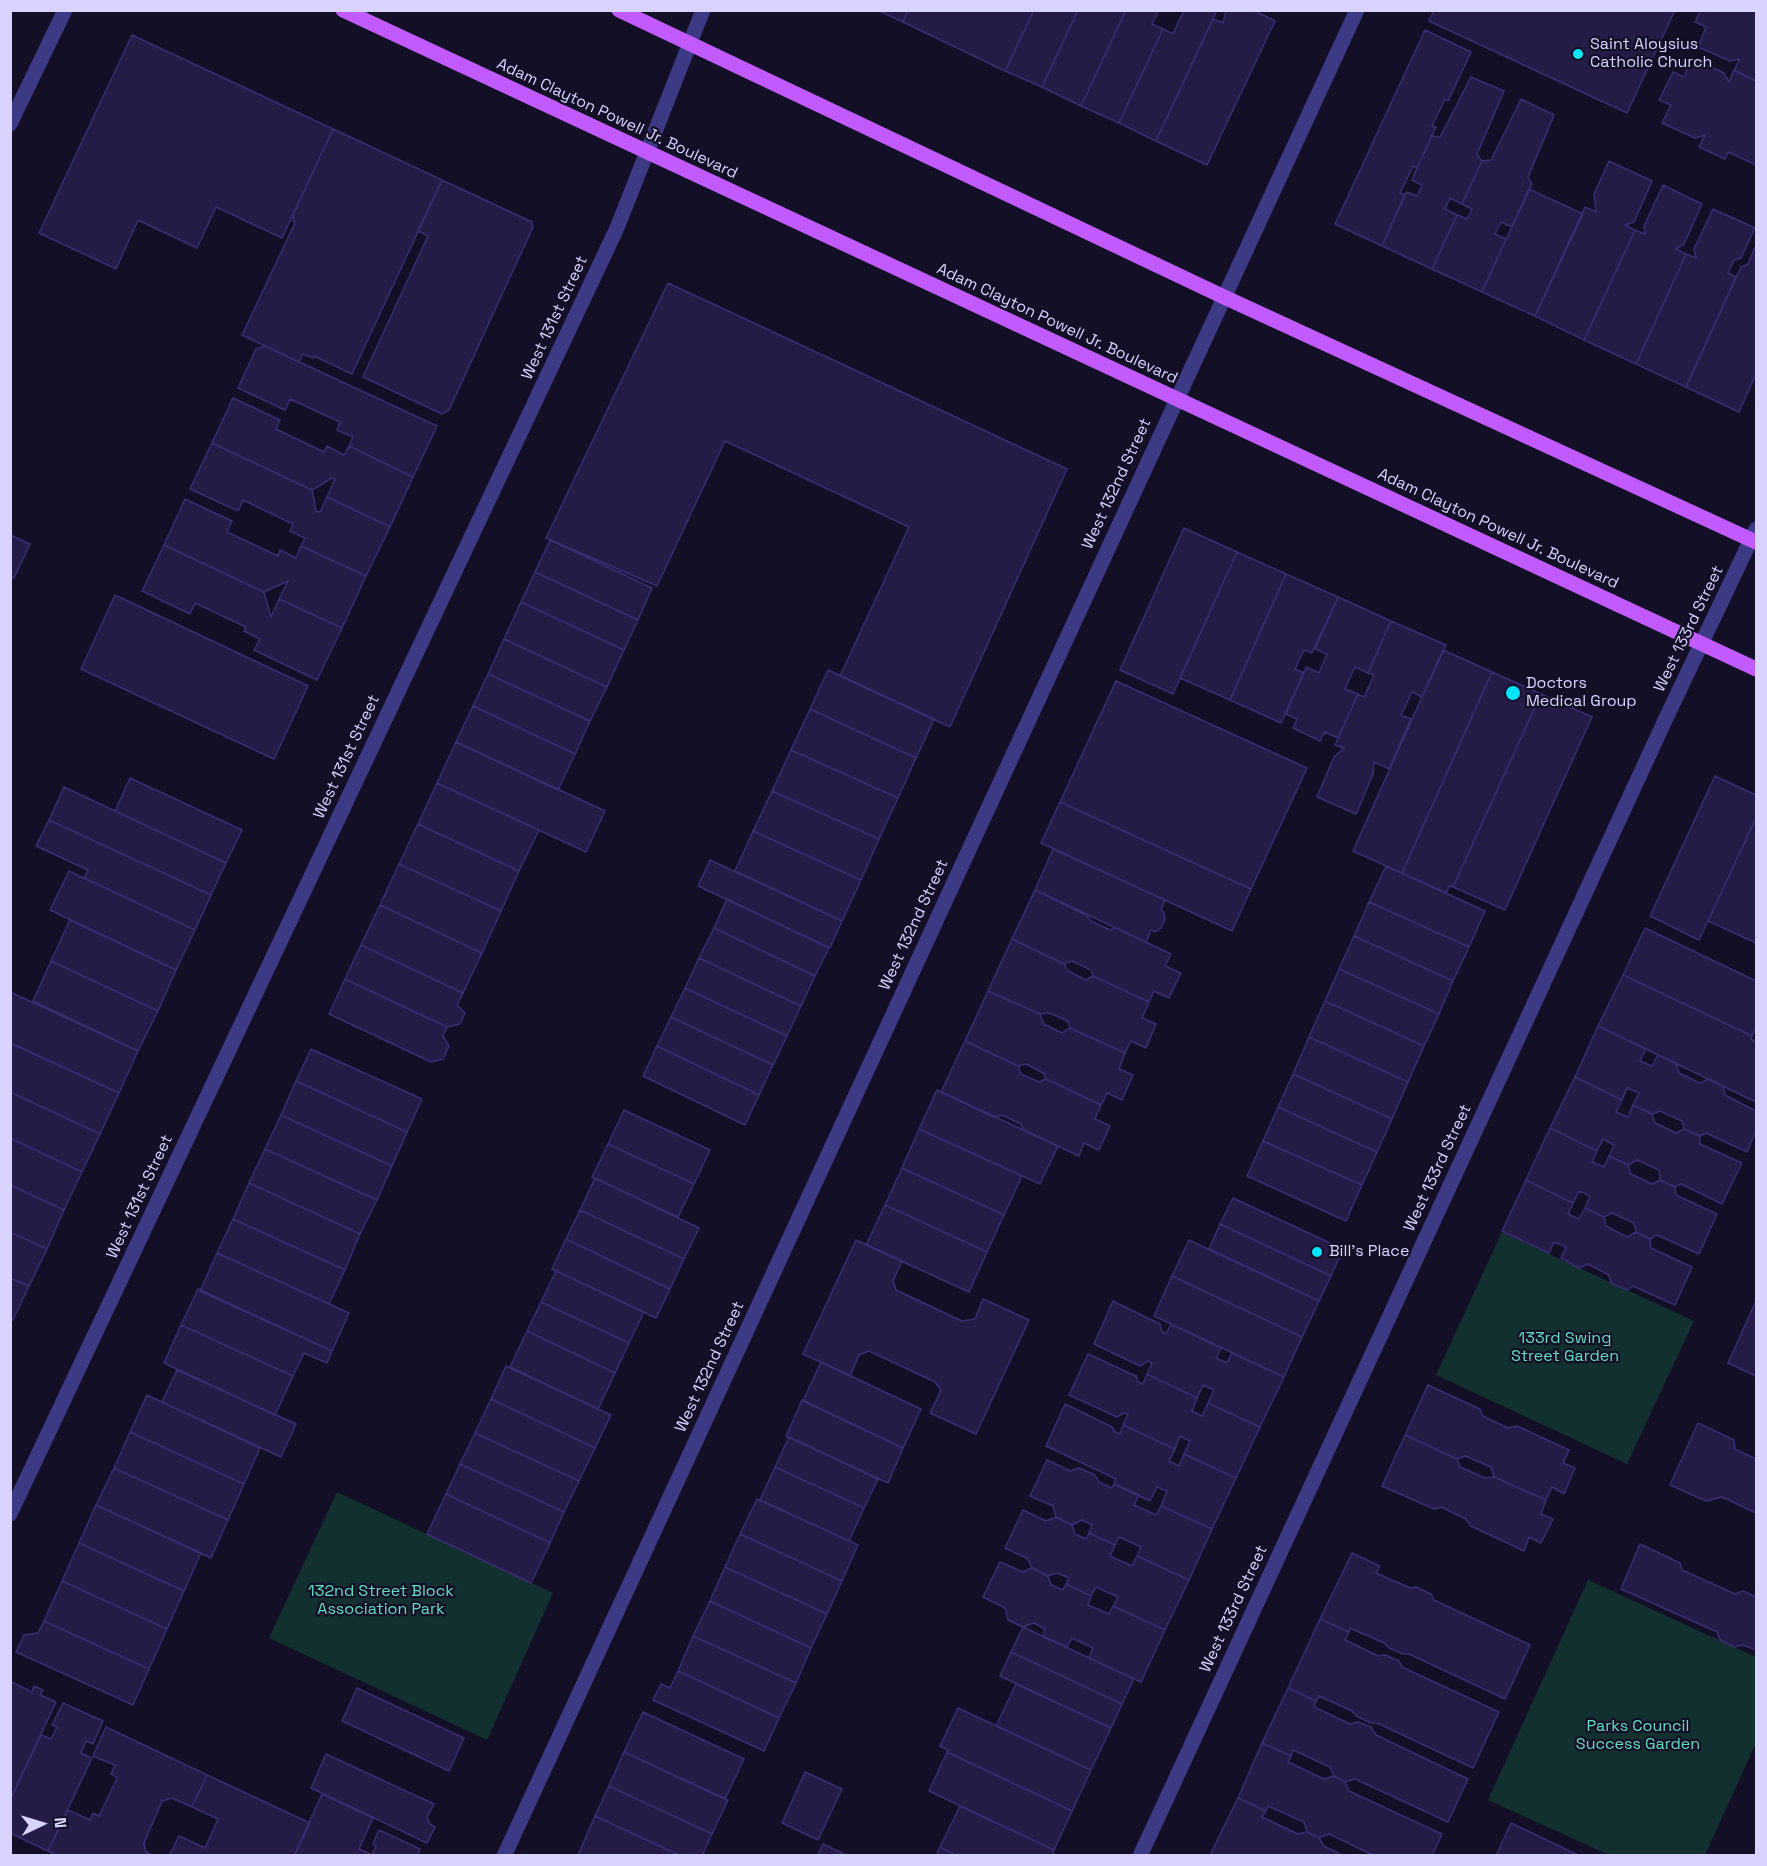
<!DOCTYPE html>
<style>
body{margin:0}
#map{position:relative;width:1767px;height:1866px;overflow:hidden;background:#130f26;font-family:"Space Grotesk",sans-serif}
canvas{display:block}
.frame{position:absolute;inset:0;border:12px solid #d9d4ff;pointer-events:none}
.north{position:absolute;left:12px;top:1794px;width:60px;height:60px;-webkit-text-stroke:4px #130f26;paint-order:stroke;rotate:86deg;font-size:16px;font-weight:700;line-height:24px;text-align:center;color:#d9d4ff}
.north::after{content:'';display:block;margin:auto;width:21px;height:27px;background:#d9d4ff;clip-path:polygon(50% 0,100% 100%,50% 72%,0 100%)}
</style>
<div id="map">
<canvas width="1767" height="1866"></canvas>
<div class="frame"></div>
<div class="north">N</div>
</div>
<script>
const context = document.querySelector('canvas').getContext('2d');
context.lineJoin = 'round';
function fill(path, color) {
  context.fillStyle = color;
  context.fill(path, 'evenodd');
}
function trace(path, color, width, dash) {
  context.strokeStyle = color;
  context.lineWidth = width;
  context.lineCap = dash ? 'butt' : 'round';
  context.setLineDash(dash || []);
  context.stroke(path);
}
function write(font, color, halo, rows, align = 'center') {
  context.font = font + ' "Space Grotesk",sans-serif';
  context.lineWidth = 4.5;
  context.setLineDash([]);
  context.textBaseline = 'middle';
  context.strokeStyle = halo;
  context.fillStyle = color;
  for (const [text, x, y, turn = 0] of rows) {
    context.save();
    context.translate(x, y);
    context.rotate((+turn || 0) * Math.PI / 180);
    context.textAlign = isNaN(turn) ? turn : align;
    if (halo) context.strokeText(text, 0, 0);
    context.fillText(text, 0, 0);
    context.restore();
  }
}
fill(new Path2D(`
 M1502,1232L1694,1321L1627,1464L1436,1375Z
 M337,1492L553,1593L487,1740L269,1638Z
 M1588,1580L1756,1657V1743L1705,1855H1609L1488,1800Z`), '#12302f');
const building = new Path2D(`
 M877,10H908L903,22Z
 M908,10H1034L1005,71L903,22Z
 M1034,10H1078L1042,87L1005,71Z
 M1078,10H1126L1081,106L1042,87Z
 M1126,10H1159L1152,24L1163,29L1119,123L1081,106Z
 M1184,10H1217L1156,141L1119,123L1163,29L1173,34Z
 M1226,10H1253L1275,21L1207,165L1156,141L1213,19L1223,23Z
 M1434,10H1675L1627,113L1429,21Z
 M1701,10H1756V81L1734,70L1740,59L1730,61L1698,47L1706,27L1695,22Z
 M1425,30L1471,52L1448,101L1445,99L1432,126L1436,127L1417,168L1413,166L1400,193L1405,195L1382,246L1335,224Z
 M132,35L333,129L282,238L216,207L197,248L138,220L116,269L39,233Z
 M1692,58L1724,73L1729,82L1734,70L1756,81V165L1728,152L1725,159L1699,147L1705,135L1695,138L1662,123L1671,105L1659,100L1673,72L1684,77Z
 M1471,77L1504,91L1477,154L1482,161L1462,204L1450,198L1445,209L1457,215L1432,269L1382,246L1406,192L1417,196L1422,185L1412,180L1417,168L1432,136L1440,137Z
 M1521,99L1554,115L1528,177L1532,184L1512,227L1501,222L1495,234L1506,239L1482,292L1432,269L1457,215L1467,219L1472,209L1462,204L1482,161L1491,160Z
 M333,129L442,180L352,374L314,356L313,358L303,354L299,362L242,335L295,223L293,221L294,218L292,217Z
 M1609,161L1652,181L1634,222L1625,225L1635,230L1584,340L1535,316L1585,207L1596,212L1594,194Z
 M442,180L532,222L533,227L449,410L442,414L363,377L428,236L418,231Z
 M1663,185L1702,204L1684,244L1676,249L1686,254L1636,364L1584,340L1635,230L1645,234L1644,226Z
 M1529,189L1583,214L1535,316L1482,292Z
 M1713,209L1755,228L1741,258L1734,260L1728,273L1736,277L1686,387L1636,364L1686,254L1696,258L1694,249Z
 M1756,245V374L1739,412L1686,387L1741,267L1748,264Z
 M668,283L1067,469L950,727L840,676L909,527L725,441L657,586L546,538Z
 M265,346L437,426L413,477L349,446L353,437L337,430L340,422L290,399L285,410L238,388L256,349Z
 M233,398L280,420L276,429L324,452L327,446L344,455L349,446L413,477L390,527L327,497L335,479L332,478L312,490L212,443Z
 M212,443L312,490L316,511L320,512L327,497L390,527L366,576L301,546L305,538L290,531L293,524L243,500L238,511L190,489Z
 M185,499L232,521L227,532L278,556L280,550L296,558L301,546L366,576L342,628L279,599L288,581L264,592L164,545Z
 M1184,528L1237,552L1173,694L1120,670Z
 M10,535L30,544L14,578L10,576Z
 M550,540L652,588L638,620L535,572Z
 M164,545L264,592L271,617L279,599L342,628L317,680L254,650L260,639L244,631L246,627L195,603L190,614L142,591Z
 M1237,552L1286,574L1230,700L1180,678Z
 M535,572L638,620L624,650L521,602Z
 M1286,574L1338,597L1312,653L1304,650L1295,669L1304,673L1281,723L1230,700Z
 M115,595L308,686L274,759L81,669Z
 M1338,597L1391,621L1368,673L1355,667L1345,689L1358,694L1338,738L1325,732L1320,741L1293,728L1297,719L1286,714L1306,667L1319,673L1327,654L1315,649Z
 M521,602L624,650L607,687L504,639Z
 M1391,621L1446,645L1422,697L1412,692L1401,715L1411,719L1389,769L1374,762L1373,774L1356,814L1317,797L1334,757L1344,748L1335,745L1358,694L1364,697L1374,675L1368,673Z
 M504,639L607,687L590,721L488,674Z
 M1443,650L1492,672L1402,873L1353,851Z
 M828,670L934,719L916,758L810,709Z
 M1492,672L1541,694L1453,887L1449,886L1446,893L1402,873Z
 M488,674L590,721L575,754L473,706Z
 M1116,681L1307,768L1251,889L1060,802Z
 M1541,694L1592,717L1505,910L1453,887Z
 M473,706L575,754L558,790L456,742Z
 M810,709L916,758L898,798L791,750Z
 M456,742L605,811L586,852L437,783Z
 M791,750L898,798L879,839L772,791Z
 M1715,776L1756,795V818L1699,940L1650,916Z
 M130,778L242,830L226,863L115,811Z
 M437,783L539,830L519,871L418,824Z
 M64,787L226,863L211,895L49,820Z
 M772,791L879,839L861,880L753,831Z
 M1060,802L1251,889L1232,931L1041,843Z
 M1756,818V943L1708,921Z
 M49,820L211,895L195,930L84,878L88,870L36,846Z
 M418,824L519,871L501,911L399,864Z
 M753,831L861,880L842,921L735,871Z
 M1053,849L1165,900L1161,910L1164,912L1165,919L1161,928L1155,932L1151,930L1146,942L1035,890Z
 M710,860L842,921L830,948L698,886Z
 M399,864L501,911L482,953L380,905Z
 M1386,866L1485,911L1469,947L1369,902Z
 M69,871L195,930L176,970L50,910Z
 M1035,890L1086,915L1091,921L1110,930L1116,928L1171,954L1165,966L1181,973L1169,998L1154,991L1149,1002L1093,976L1091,970L1072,961L1064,964L1012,939Z
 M727,899L829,948L815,976L714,928Z
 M1369,902L1469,947L1453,981L1354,936Z
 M380,905L482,953L463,993L361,945Z
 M70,920L176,970L158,1011L51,961Z
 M714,928L815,976L801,1006L699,958Z
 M1645,928L1756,981V1027L1752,1036L1623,975Z
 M1354,936L1453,981L1439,1014L1339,969Z
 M1012,939L1064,964L1068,971L1086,980L1093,976L1149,1002L1142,1018L1156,1024L1146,1048L1131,1041L1125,1053L1070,1028L1068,1021L1049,1013L1040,1014L988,991Z
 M361,945L463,993L457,1005L465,1013L460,1024L447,1027L345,979Z
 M699,958L801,1006L787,1036L685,988Z
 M51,961L158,1011L138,1051L33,1001Z
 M1339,969L1439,1014L1424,1046L1325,1001Z
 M1623,975L1752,1036L1751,1039L1756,1042V1102L1598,1026Z
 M345,979L447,1027L443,1036L449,1046L443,1059L431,1062L329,1014Z
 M685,988L787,1036L773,1065L671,1017Z
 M988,991L1040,1014L1044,1024L1062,1033L1070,1028L1125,1053L1119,1069L1133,1075L1122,1100L1107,1093L1101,1105L1046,1079L1043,1073L1026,1064L1018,1066L965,1041Z
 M10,992L138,1051L119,1093L10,1043Z
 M1325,1001L1424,1046L1408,1082L1309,1037Z
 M671,1017L773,1065L759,1095L657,1046Z
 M1598,1026L1646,1049L1640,1061L1652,1066L1658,1055L1676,1063L1679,1073L1700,1083L1709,1079L1723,1086L1725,1095L1756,1111V1131L1747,1152L1706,1133L1700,1136L1684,1129L1682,1121L1660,1111L1652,1114L1633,1105L1639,1093L1627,1088L1622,1100L1575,1077Z
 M1309,1037L1408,1082L1392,1119L1293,1074Z
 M965,1041L1018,1066L1021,1074L1039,1082L1046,1079L1101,1105L1095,1119L1110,1126L1099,1150L1084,1143L1079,1156L1023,1130L1021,1124L1002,1115L994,1117L941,1092Z
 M13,1044L119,1093L100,1134L10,1092V1048Z
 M657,1046L759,1095L745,1125L643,1076Z
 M311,1049L422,1099L407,1132L296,1081Z
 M1293,1074L1392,1119L1377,1152L1278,1107Z
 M1575,1077L1622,1100L1616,1112L1628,1117L1633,1105L1652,1114L1655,1123L1676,1133L1684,1129L1700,1136V1144L1742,1163L1722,1204L1681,1184L1675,1187L1660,1180L1659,1170L1637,1160L1628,1165L1609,1156L1614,1145L1603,1139L1597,1151L1550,1128Z
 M296,1081L407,1132L392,1166L281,1115Z
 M937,1090L1058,1146L1040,1184L919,1129Z
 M10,1092L100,1134L82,1172L10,1138Z
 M1278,1107L1377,1152L1362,1185L1263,1141Z
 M624,1110L710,1150L694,1184L608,1144Z
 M281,1115L392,1166L377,1200L265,1149Z
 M1550,1128L1597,1151L1592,1162L1604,1167L1609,1156L1628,1165L1631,1174L1652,1184L1660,1180L1675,1187L1676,1195L1717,1214L1699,1254L1657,1235L1650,1239L1636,1232L1634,1223L1612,1213L1604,1217L1585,1208L1590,1196L1579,1191L1573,1203L1526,1180Z
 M919,1129L1022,1176L1004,1215L902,1168Z
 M10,1138L82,1172L64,1210L10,1185Z
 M1263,1141L1362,1185L1346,1221L1247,1176Z
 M608,1144L694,1184L678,1217L592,1177Z
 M265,1149L377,1200L360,1234L249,1183Z
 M902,1168L1004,1215L987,1252L885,1205Z
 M595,1178L699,1228L684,1259L580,1210Z
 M1526,1180L1573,1203L1568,1214L1579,1219L1585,1208L1604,1217L1606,1226L1627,1237L1636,1232L1650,1239L1651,1248L1692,1267L1675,1305L1633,1286L1627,1290L1611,1283L1609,1275L1588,1264L1579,1268L1561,1258L1566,1247L1554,1242L1549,1253L1502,1231Z
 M249,1183L360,1234L345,1270L233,1219Z
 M10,1185L64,1210L47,1249L10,1232Z
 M1233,1198L1343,1249L1331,1276L1220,1224Z
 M885,1205L987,1252L969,1292L866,1245Z
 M580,1210L684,1259L670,1289L566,1239Z
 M233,1219L345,1270L329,1304L217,1253Z
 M1220,1224L1331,1276L1319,1301L1209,1249Z
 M10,1232L47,1249L29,1286L10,1278Z
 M566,1239L670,1289L656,1318L552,1269Z
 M856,1240L902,1261L893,1281L896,1290L962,1321L975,1319L983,1299L1029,1320L976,1434L930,1413L941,1390L935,1382L869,1351L859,1355L850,1376L803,1354Z
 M1189,1240L1319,1301L1302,1337L1172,1276Z
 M217,1253L349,1313L332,1351L200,1291Z
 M556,1271L644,1312L629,1343L541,1302Z
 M1172,1276L1302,1337L1284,1377L1154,1316Z
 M10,1278L29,1286L13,1320L10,1319Z
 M198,1289L332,1351L327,1363L304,1353L293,1376L181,1325Z
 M1113,1301L1160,1324L1162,1332L1166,1334L1171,1324L1221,1348L1216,1358L1227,1363L1232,1353L1284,1377L1260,1427L1208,1403L1214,1390L1203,1385L1197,1398L1147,1374L1152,1363L1148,1361L1140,1366L1094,1344Z
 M1756,1301V1376L1728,1363Z
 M541,1302L629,1343L615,1373L527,1331Z
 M181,1325L293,1376L275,1415L164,1363Z
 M527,1331L615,1373L598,1409L510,1367Z
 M1088,1354L1136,1376L1138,1382L1143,1384L1147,1374L1197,1398L1192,1411L1202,1416L1208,1403L1260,1427L1236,1478L1184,1454L1190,1441L1180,1436L1175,1449L1123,1425L1128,1414L1124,1413L1117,1417L1069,1395Z
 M821,1362L921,1409L903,1448L803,1401Z
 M506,1366L611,1415L595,1448L491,1399Z
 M177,1370L296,1424L281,1457L162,1402Z
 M1428,1385L1480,1409L1483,1416L1508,1428L1517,1426L1569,1450L1563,1463L1575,1468L1564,1494L1552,1487L1546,1500L1494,1477L1491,1467L1465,1456L1457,1459L1405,1435Z
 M147,1395L260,1448L244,1484L130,1432Z
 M491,1399L595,1448L579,1481L475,1433Z
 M802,1400L903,1448L888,1483L786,1436Z
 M1065,1404L1112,1427L1115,1432L1120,1434L1123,1425L1175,1449L1169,1461L1179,1466L1184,1454L1236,1478L1212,1529L1161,1506L1167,1491L1157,1487L1150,1501L1114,1484L1116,1479L1046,1446Z
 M1698,1423L1734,1440L1735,1449L1756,1459V1513L1722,1497L1706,1501L1670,1485Z
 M130,1432L244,1484L228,1520L114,1468Z
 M475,1433L579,1481L564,1512L460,1464Z
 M1405,1435L1457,1459L1460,1467L1485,1478L1494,1477L1546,1500L1541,1514L1553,1519L1541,1543L1529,1537L1524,1551L1471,1526L1466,1519L1441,1507L1434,1509L1382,1486Z
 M789,1437L878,1479L864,1508L775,1467Z
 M1047,1460L1070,1471L1079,1468L1095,1475L1099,1482L1112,1488L1114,1484L1139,1495L1134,1505L1156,1515L1161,1506L1212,1529L1189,1580L1137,1556L1141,1547L1119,1537L1115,1545L1089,1533L1092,1525L1082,1520L1072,1525L1056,1517L1053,1506L1030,1496Z
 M460,1464L564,1512L550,1543L446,1494Z
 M775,1467L864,1508L849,1541L760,1500Z
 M114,1468L228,1520L211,1558L96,1505Z
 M446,1494L550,1543L531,1583L427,1534Z
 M757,1499L858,1545L842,1581L740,1534Z
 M96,1505L201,1553L184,1591L79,1543Z
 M1023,1510L1046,1521L1056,1517L1072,1525L1075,1534L1086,1539L1089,1533L1115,1545L1110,1556L1132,1566L1137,1556L1189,1580L1165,1630L1113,1606L1118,1597L1096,1587L1091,1596L1066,1584L1069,1578L1057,1573L1048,1576L1032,1568L1028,1559L1005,1548Z
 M740,1534L842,1581L827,1614L725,1567Z
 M79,1543L184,1591L167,1629L62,1581Z
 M1640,1544L1680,1563L1682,1570L1735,1594L1743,1591L1756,1597V1650L1743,1645L1734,1647L1720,1640L1717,1632L1621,1589Z
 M1352,1553L1380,1566L1376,1573L1410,1588L1416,1587L1431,1594L1434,1600L1530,1645L1505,1699L1409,1654H1403L1389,1648L1384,1643L1350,1628L1349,1632L1320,1619Z
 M1000,1562L1023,1572L1032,1568L1048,1576L1051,1585L1063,1590L1066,1584L1091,1596L1088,1605L1109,1614L1113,1606L1165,1630L1141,1682L1089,1658L1093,1648L1072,1638L1067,1647L1043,1636L1045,1629L1034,1623L1023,1627L1008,1620L1005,1608L983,1597Z
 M725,1567L827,1614L811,1648L710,1601Z
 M62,1581L167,1629L149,1669L44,1621Z
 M710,1601L811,1648L796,1683L693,1636Z
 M1320,1619L1349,1632L1345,1640L1378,1656L1385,1655L1399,1661L1402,1667L1499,1712L1473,1768L1377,1723H1371L1356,1716L1352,1711L1319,1696L1316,1701L1288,1688Z
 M44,1621L149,1669L133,1705L16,1652L24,1635L38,1633Z
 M1023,1627L1134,1679L1122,1704L1011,1652Z
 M693,1636L796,1683L779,1718L678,1671Z
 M1011,1652L1122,1704L1111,1728L1000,1676Z
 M678,1671L779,1718L764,1751L653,1700L661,1684L670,1688Z
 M10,1681L32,1692L34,1686L43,1690L40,1695L56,1702L10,1800Z
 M1016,1684L1111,1728L1091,1770L996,1726Z
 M357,1688L464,1738L449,1771L342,1721Z
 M1288,1688L1316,1701L1314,1707L1350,1724L1358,1722L1371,1727L1376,1735L1468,1779L1448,1822L1355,1779L1345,1782L1334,1776L1330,1767L1293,1750L1291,1756L1262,1743Z
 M63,1703L103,1721L93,1744L86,1741L81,1753L92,1758L48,1851L10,1833V1800L41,1735L51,1739L57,1727L52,1725Z
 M958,1708L1091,1770L1072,1811L947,1752L948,1750L940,1746Z
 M643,1712L744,1759L725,1799L624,1752Z
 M106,1727L207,1775L192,1807L172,1798L162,1801L144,1843L146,1852L153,1856H58L48,1851L68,1810L90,1820L93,1813L99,1816L117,1778L111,1774L115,1765L93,1756Z
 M1262,1743L1291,1756L1288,1762L1324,1779L1334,1776L1345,1782L1349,1791L1442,1834L1432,1856H1375L1329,1834L1319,1838L1307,1832L1304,1822L1268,1806L1266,1811L1238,1798Z
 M624,1752L728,1800L712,1834L609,1786Z
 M947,1752L1072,1811L1054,1850L929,1791Z
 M326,1754L434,1804L427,1817L430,1824L435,1827L427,1843L311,1788Z
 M805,1772L842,1789L818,1840L782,1823Z
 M207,1775L310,1823L294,1856H169L179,1836L205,1848L218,1819L192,1807Z
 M609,1786L712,1834L702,1856H681L595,1816Z
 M322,1794L373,1818L359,1849L372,1855L376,1846L373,1844L379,1830L420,1849L417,1856H294Z
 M1238,1798L1266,1811L1262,1817L1298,1834L1307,1832L1319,1838L1324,1846L1344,1856H1216L1211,1853Z
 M960,1806L1054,1850L1052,1856H957L940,1847Z
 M595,1816L681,1856L578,1855Z
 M1511,1823L1580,1856H1496Z
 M823,1844L848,1856H817Z
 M940,1847L957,1856H936Z`);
fill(building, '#241b47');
trace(building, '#3b2d73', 1.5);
trace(new Path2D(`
 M10,124L65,10
 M10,1514L617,228L703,10
 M504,1856L1357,10
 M1140,1856L1667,716L1756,529`), '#3d3a85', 15);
trace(new Path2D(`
 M343,10L1756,669
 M619,10L1224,297L1756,542`), '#c25bff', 15);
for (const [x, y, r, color] of [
 [1578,54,6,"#00e5ff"],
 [1513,693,8,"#00e5ff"],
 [1317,1252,6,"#00e5ff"]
]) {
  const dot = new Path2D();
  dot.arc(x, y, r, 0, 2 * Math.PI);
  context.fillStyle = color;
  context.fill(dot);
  trace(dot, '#130f26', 2);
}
write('16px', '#d9d4ff', '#130f26', [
 ["Saint Aloysius",1590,45],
 ["Catholic Church",1590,63],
 ["Doctors",1526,684],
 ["Medical Group",1526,702],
 ["Bill's Place",1329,1252]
], 'left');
write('16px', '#d9d4ff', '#130f26', [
 ["Adam Clayton Powell Jr. Boulevard",617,119,25],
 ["West 131st Street",555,318,-65],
 ["Adam Clayton Powell Jr. Boulevard",1057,324,25],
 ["West 132nd Street",1117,484,-65],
 ["Adam Clayton Powell Jr. Boulevard",1498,529,25],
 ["West 133rd Street",1689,629,-64],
 ["West 131st Street",347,757,-65],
 ["West 132nd Street",914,925,-65],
 ["West 133rd Street",1438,1168,-65],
 ["West 131st Street",140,1197,-65],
 ["West 132nd Street",710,1367,-65],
 ["West 133rd Street",1234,1609,-65]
]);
write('16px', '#5fe0c0', '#130f26', [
 ["133rd Swing",1565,1339],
 ["Street Garden",1565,1357],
 ["132nd Street Block",381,1592],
 ["Association Park",381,1610],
 ["Parks Council",1638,1727],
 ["Success Garden",1638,1745]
]);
</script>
